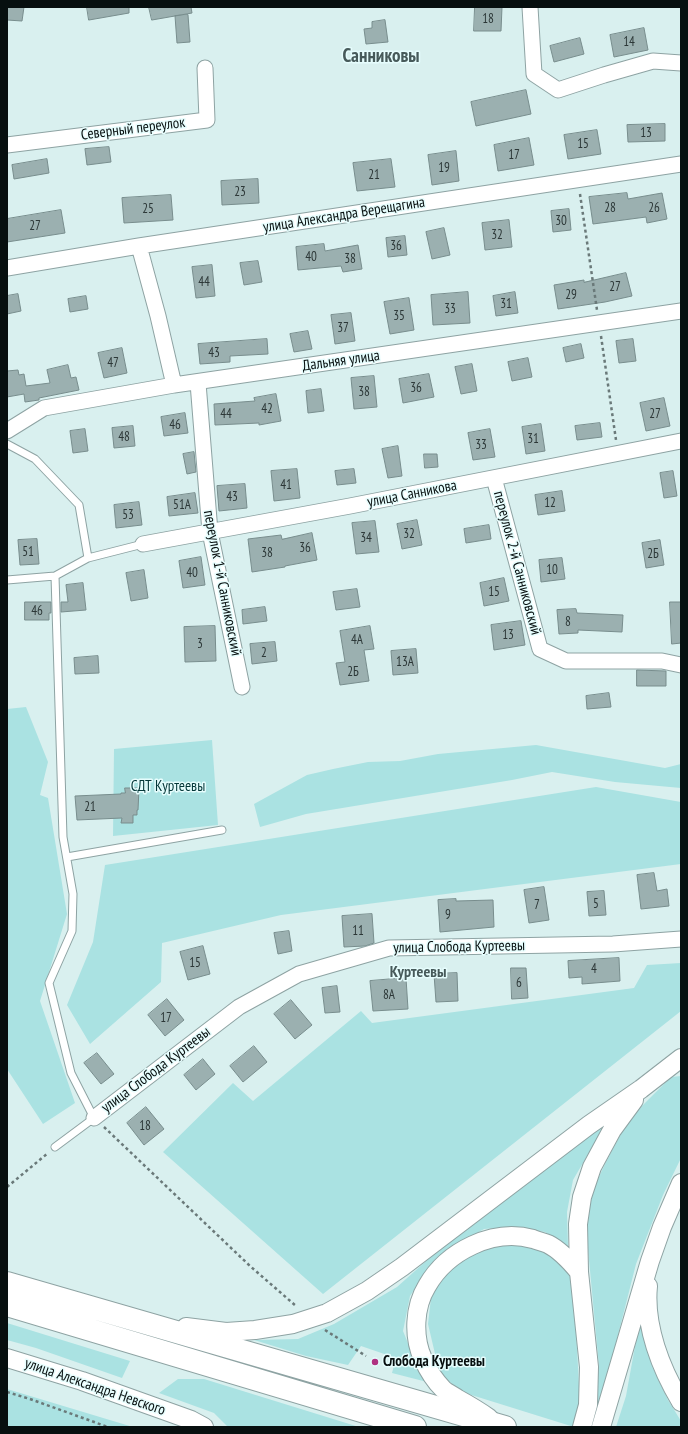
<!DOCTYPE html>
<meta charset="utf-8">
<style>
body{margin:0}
#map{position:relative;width:688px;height:1434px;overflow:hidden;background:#d9f0ef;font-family:"PT Sans Narrow",sans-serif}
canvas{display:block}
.frame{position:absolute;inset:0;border:8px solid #070f0f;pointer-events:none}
</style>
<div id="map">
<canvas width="688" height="1434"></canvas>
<div class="frame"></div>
</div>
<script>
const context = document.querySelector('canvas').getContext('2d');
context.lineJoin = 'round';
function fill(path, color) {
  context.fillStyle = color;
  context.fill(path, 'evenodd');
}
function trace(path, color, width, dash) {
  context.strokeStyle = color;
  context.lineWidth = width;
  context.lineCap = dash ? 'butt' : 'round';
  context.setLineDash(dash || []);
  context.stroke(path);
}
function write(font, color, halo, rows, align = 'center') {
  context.font = font + ' "PT Sans Narrow",sans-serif';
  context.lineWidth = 3;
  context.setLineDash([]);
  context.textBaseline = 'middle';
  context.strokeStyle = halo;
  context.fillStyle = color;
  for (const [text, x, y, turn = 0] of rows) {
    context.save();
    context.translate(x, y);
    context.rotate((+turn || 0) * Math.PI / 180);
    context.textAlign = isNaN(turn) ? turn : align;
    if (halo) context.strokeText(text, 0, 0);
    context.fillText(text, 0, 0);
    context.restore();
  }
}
fill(new Path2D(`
 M26,707L48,762L40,795L48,798L67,914L40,1001L75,1103L43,1124L7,1069V709Z
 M212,740L218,825L113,836L114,749Z
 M536,745L665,768L681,764V788L615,782L552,772L512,780L306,814L260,827L254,804L307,775L333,769L368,762L400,761L438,754Z
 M596,787L681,802V864L281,915L162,943L161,982L90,1044L67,1005L93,942L105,865Z
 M681,963V1011L323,1294L163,1152L233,1083L253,1101L361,1011L372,1023L634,988L647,965Z
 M681,1076V1158L663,1195L636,1264L615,1347L591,1427L599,1366L586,1228L590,1196L605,1164L625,1126L642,1106L671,1077Z
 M611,1115L573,1180L567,1212L568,1247L545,1232L512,1227L484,1229L469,1238L426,1272L410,1296L403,1331L414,1358L431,1383L392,1373L396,1358L361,1346L348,1365L306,1356L254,1340L298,1339L334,1324L397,1287L434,1254Z
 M506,1244L533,1246L554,1256L569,1271L574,1293L580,1404L574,1427L465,1393L440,1375L428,1324L431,1298L444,1273L464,1258L485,1248Z
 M641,1313L652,1366L668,1400L681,1421V1427H616L626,1396Z
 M7,1323L130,1361L122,1378L36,1348L7,1340Z
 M178,1379H204L359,1427H228L214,1413L159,1393Z
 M7,1389L133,1427H7Z`), '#aae2e2');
const building = new Path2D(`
 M7,7H24L22,21L7,20Z
 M87,7H129V13L89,20Z
 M149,7H191L192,13L152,20Z
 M475,7H502L501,31H474Z
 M188,15L190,42L177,43L175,16Z
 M385,20L388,42L366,44L364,29L372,28V22Z
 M644,28L648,50L614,57L610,35Z
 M580,38L584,54L554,62L550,46Z
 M526,90L531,114L476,126L471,102Z
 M665,124V141L628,142L627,125Z
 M597,130L601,154L568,159L564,135Z
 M529,138L534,165L498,171L494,145Z
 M109,147L111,162L87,165L85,149Z
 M456,151L459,181L432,185L428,155Z
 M47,159L49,173L14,179L12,165Z
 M391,159L395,187L357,191L353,163Z
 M258,179L259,203L222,205L221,181Z
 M627,193L628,199L662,193L667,219L647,223L646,217L593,224L589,197Z
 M171,195L173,220L124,223L122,198Z
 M569,209L571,230L553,232L551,211Z
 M61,210L65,233L7,242V219Z
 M509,220L512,247L485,250L482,223Z
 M444,228L450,255L432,259L426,232Z
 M405,236L407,255L388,257L386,238Z
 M324,244L325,251L358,245L362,269L343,272L341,266L298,270L296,247Z
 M258,261L262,282L244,285L240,263Z
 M212,265L215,296L196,298L192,267Z
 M626,273L632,296L605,302L558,309L554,285L584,280V282Z
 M468,292L470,323L433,325L431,295Z
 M515,292L518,313L496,316L493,296Z
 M18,294L21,311L7,314V296Z
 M86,296L88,309L70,312L68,299Z
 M409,298L414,330L390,334L384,302Z
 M351,313L355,341L335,344L331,315Z
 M308,331L312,349L294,352L290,334Z
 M267,339L268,354L230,356V362L200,364L198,344Z
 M633,339L636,361L619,363L616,341Z
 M581,344L584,358L566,362L563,348Z
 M122,348L127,373L104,378L98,353Z
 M528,358L532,377L512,381L508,362Z
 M472,364L477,391L461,394L455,367Z
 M68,365L71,378L76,377L79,390L39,398V400L25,402L24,394L7,397V371L18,370L19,375L24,374L26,386L50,383L47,370Z
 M429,374L434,397L403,403L399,379Z
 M374,376L377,407L354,409L351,378Z
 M321,389L324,411L308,413L306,391Z
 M276,394L281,421L259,425V423L215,425L214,404L255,401L254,398Z
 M664,398L670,426L646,431L640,403Z
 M185,413L188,433L164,436L161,417Z
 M600,423L602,437L577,440L575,426Z
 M541,424L545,451L526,454L522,427Z
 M133,426L135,446L114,448L112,428Z
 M85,429L88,451L73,453L70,431Z
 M490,429L495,457L473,460L468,433Z
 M398,446L402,476L388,478L382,449Z
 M194,452L196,472L187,474L183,454Z
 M424,454H437L438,467L425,468Z
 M297,469L300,498L274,501L271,471Z
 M354,469L356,483L337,485L335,471Z
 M673,471L677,496L664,498L660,473Z
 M245,484L247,508L219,511L217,486Z
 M562,491L565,511L538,515L535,495Z
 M195,493L198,513L169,516L167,497Z
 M139,502L142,525L116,528L114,505Z
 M417,520L422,545L402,549L397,524Z
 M375,521L379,552L356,554L352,523Z
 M489,525L491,539L466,543L464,529Z
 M312,533L317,560L285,566V567L252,572L248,539L281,535L282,539Z
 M37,539L39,564L20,565L18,540Z
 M660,540L664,565L646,568L642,543Z
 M201,557L205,585L183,588L179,561Z
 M562,558L565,579L541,582L539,560Z
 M144,570L148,598L131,601L126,573Z
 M504,578L509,601L484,606L480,583Z
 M83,583L86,610L61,612V602H68L66,585Z
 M357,589L360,607L336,610L333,592Z
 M25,602H51V613H49V620H25Z
 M670,602H681V643L672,644Z
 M265,607L267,621L243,624L242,610Z
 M576,609L577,613L623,615L622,632L578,630V633L559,634L557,610Z
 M521,621L525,645L494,650L491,625Z
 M215,626L216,661L185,662L184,627Z
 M370,626L374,649L364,650L369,681L340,685L336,663L345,662L340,631Z
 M275,642L277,661L252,664L250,644Z
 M416,649L418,673L393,675L391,651Z
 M98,656L99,673L75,674L74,658Z
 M637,670L666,671V686H637Z
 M609,693L611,707L587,709L586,696Z
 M125,788H139L138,810H137V815H133V823H121L122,818L77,820L75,796L121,794V793H125Z
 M654,873L657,891L667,889L669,906L641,909L637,875Z
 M544,887L549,920L529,923L524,890Z
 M604,891L606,915L589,916L587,892Z
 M456,899V901L493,900L494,927L440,932L438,900Z
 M372,914L374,943L365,946L344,947L342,916Z
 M289,931L292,951L278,954L274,933Z
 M203,946L210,974L188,980L180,952Z
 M619,958L620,981L582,984V977L569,978L568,961Z
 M511,968H526L528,998L512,999Z
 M457,973L458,1001L436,1002L434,974Z
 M406,978L408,1009L373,1011L370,981Z
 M337,986L340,1012L325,1013L322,988Z
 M167,999L184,1020L165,1036L148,1015Z
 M291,1000L312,1025L295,1039L274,1014Z
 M254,1046L267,1062L243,1082L230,1066Z
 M97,1053L114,1074L101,1084L84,1063Z
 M203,1059L215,1074L196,1090L184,1075Z
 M146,1107L164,1129L144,1145L127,1123Z`);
fill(building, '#9bb0b0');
trace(building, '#788d8d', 1);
const service = new Path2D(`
 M7,444L35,459L79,505L88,558L143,544
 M55,576L63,837L73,894L72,931L49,983L71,1073L94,1118L55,1147
 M7,580L55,576L88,558
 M67,857L222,830`);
const minor = new Path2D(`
 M530,7L534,74L558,90L604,75L653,61L681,63
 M7,145L207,120L205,68
 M139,246L158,316L174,385
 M7,268L139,246L681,164
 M198,383L210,532L242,687
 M7,431L44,408L174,385L681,311
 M494,478L540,649L566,661H662L681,665
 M143,544L350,506L681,441
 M94,1118L239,1007L299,974L389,948L613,944L681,939`);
const tertiary = new Path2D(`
 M648,1286C644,1326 661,1369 681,1402
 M186,1327L226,1332L255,1330L293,1324L327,1313L367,1291L402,1267L589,1125L641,1089L681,1058
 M7,1358L82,1381L191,1420L204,1427
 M489,1418C479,1411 469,1405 458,1399C453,1395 447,1393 443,1389C434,1380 428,1370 423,1359C413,1337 414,1307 427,1286C447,1251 493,1228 533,1239C538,1241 543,1242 548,1244C560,1250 570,1261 579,1272
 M582,1427L588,1405L589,1367L579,1272L578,1224L582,1197L592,1167L612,1130L634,1100
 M601,1427L650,1261L662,1227L681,1183`);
const trunk = new Path2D(`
 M7,1283L505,1427
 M7,1305L415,1427`);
trace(service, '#8ea3a3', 9);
trace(minor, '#8ea3a3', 17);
trace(tertiary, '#8ea3a3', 20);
trace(trunk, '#8ea3a3', 24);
trace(new Path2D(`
 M580,194L597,310
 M601,336L616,440
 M104,1127L250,1266L296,1306
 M7,1187L48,1153
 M325,1330L366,1356
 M7,1392L30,1399L108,1427`), '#6a7979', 2.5, [3, 3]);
trace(service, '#fff', 7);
trace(minor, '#fff', 15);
trace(tertiary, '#fff', 18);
trace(trunk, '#fff', 22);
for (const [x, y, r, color] of [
 [375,1362,4,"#af3181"]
]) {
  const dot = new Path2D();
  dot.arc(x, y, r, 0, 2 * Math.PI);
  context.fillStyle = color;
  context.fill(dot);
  trace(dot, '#e6fdfd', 1.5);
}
write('13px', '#2c3737', null, [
 ["18",488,19],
 ["14",629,42],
 ["13",646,133],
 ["15",583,144],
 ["17",514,155],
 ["19",444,168],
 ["21",374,175],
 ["23",240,192],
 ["28",610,208],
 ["26",654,208],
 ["25",148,209],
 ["30",561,221],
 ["27",35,226],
 ["32",497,235],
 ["36",396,246],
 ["40",311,257],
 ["38",350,259],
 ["44",204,282],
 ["27",615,287],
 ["29",571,295],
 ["31",506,304],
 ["33",450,309],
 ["35",399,316],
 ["37",343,328],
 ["43",214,353],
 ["47",113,363],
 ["36",416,388],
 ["38",364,392],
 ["42",267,409],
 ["44",226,414],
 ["27",655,414],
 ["46",175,425],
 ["48",124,437],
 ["31",533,439],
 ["33",481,445],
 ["41",286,485],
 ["43",232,497],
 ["12",550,503],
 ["51А",182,505],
 ["53",128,515],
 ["32",409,534],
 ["34",366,538],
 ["36",305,548],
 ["51",28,552],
 ["38",267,553],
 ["2Б",653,554],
 ["10",552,570],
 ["40",192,573],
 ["15",494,592],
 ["46",37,611],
 ["8",568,622],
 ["13",508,635],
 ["4А",357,640],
 ["3",200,644],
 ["2",264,653],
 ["13А",405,662],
 ["2Б",353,672],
 ["21",90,807],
 ["5",596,904],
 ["7",537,905],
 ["9",448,915],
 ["11",358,931],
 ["15",195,963],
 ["4",594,969],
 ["6",519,983],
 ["8А",389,995],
 ["17",166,1018],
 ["18",145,1126]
]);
write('15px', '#070f0f', '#e6fdfd', [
 ["Северный переулок",133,129,-7],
 ["улица Александра Верещагина",344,215,-9],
 ["Дальняя улица",341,361,-8],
 ["улица Санникова",412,494,-11],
 ["переулок 2-й Санниковский",517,563,75],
 ["переулок 1-й Санниковский",222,583,79],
 ["улица Слобода Куртеевы",459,947,-1],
 ["улица Слобода Куртеевы",156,1070,-37],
 ["улица Александра Невского",95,1387,19]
]);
write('15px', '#043738', '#e6fdfd', [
 ["СДТ Куртеевы",168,787]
]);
write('bold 15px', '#070f0f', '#e6fdfd', [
 ["Слобода Куртеевы",383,1362]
], 'left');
write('bold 16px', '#475a5a', '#e6fdfd', [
 ["Куртеевы",418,972]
]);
write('bold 19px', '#475a5a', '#e6fdfd', [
 ["Санниковы",381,57]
]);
</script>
